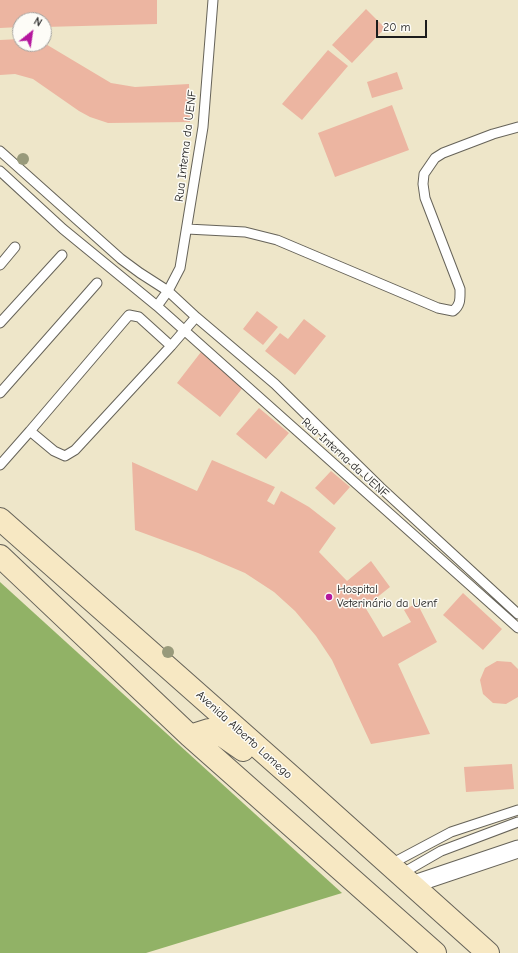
<!DOCTYPE html>
<meta charset="utf-8">
<style>
body{margin:0}
#map{position:relative;width:518px;height:953px;overflow:hidden;background:#eee6c9;font-family:"Comic Neue",sans-serif}
canvas{display:block}
.north{position:absolute;left:12px;top:12px;width:40px;height:40px;box-sizing:border-box;background:#fdfcf7;border:1px solid #a3a29f;border-radius:50%;rotate:30deg;font-size:11px;font-weight:700;line-height:16px;text-align:center;color:#1c1c1c}
.north::after{content:'';display:block;margin:auto;width:14px;height:18px;background:#b5179e;clip-path:polygon(50% 0,100% 100%,50% 72%,0 100%)}
.scale{position:absolute;left:376px;top:20px;width:51px;height:18px;box-sizing:border-box;border:2px solid #1c1c1c;border-top:0;padding-left:5px;font-size:12px;line-height:14px;white-space:nowrap;color:#1c1c1c;-webkit-text-stroke:3px #fdfcf7;paint-order:stroke}
</style>
<div id="map">
<canvas width="518" height="953"></canvas>
<div class="north">N</div>
<div class="scale">20 m</div>
</div>
<script>
const context = document.querySelector('canvas').getContext('2d');
context.lineJoin = 'round';
function fill(path, color) {
  context.fillStyle = color;
  context.fill(path, 'evenodd');
}
function trace(path, color, width, dash) {
  context.strokeStyle = color;
  context.lineWidth = width;
  context.lineCap = dash ? 'butt' : 'round';
  context.setLineDash(dash || []);
  context.stroke(path);
}
function write(font, color, halo, rows, align = 'center') {
  context.font = font + ' "Comic Neue",sans-serif';
  context.lineWidth = 3;
  context.setLineDash([]);
  context.textBaseline = 'middle';
  context.strokeStyle = halo;
  context.fillStyle = color;
  for (const [text, x, y, turn = 0] of rows) {
    context.save();
    context.translate(x, y);
    context.rotate((+turn || 0) * Math.PI / 180);
    context.textAlign = isNaN(turn) ? turn : align;
    if (halo) context.strokeText(text, 0, 0);
    context.fillText(text, 0, 0);
    context.restore();
  }
}
fill(new Path2D(`
 M0,582L342,893L146,953H0Z`), '#91b266');
fill(new Path2D(`
 M0,0H157V24L44,27V20H20V27L0,28Z
 M366,9L385,28L352,63L332,45Z
 M20,39V44L44,43L111,83L135,87L189,84L190,122L108,123L90,117L79,111L33,79L15,74L0,75V40Z
 M328,50L348,66L302,120L282,104Z
 M397,72L403,89L372,98L367,82Z
 M392,105L409,150L335,177L318,133Z
 M257,311L278,327L263,345L243,329Z
 M304,319L326,336L295,375L265,351L280,333L288,339Z
 M201,352L244,386L220,417L177,383Z
 M259,408L289,433L266,459L236,434Z
 M212,460L275,487L267,501L274,505L281,491L309,507L336,528L319,552L347,581L371,561L390,587L365,607L383,637L411,622L404,610L417,603L437,642L398,664L430,734L371,744L332,660L316,636L295,611L274,592L245,573L198,553L135,530L132,462L197,491Z
 M331,471L350,487L334,505L315,488Z
 M463,593L502,629L483,650L443,615Z
 M497,661L511,662L518,669V697L506,704L493,703L483,694L480,680L485,668Z
 M512,764L514,789L466,792L464,767Z`), '#ecb5a1');
const lane = new Path2D(`
 M0,151L121,259L140,273L168,291L196,317L275,384L380,487L518,614
 M0,171L63,229L157,306L168,291L180,268L203,127L213,0
 M187,229L245,232L277,240L438,308L453,311C461,305 460,298 460,289L425,198L423,184L424,174L435,158L443,153L493,134L518,127
 M0,265L15,247
 M157,306L518,628
 M0,323L62,255
 M171,346L139,317L129,315L30,431L54,451L65,456L75,450L171,346L196,317
 M0,393L97,283
 M0,465L30,431
 M389,865L451,832L518,810
 M401,874L441,851L518,822`);
const street = new Path2D(`
 M411,885L518,849`);
const secondary = new Path2D(`
 M0,519L294,779L488,953
 M0,556L190,736L435,953
 M190,736L209,730L220,734L243,750`);
trace(lane, '#666359', 11);
trace(street, '#666359', 19);
trace(secondary, '#666359', 24);
trace(lane, '#fff', 9);
trace(street, '#fff', 17);
trace(secondary, '#f7e8c3', 22);
context.fillStyle = '#989a7b';
for (const [x, y] of [
 [23,159],
 [168,652]
]) {
  context.beginPath();
  context.arc(x, y, 6, 0, 2 * Math.PI);
  context.fill();
}
for (const [x, y, r, color] of [
 [329,597,4,"#b5179e"]
]) {
  const dot = new Path2D();
  dot.arc(x, y, r, 0, 2 * Math.PI);
  context.fillStyle = color;
  context.fill(dot);
  trace(dot, '#fdfcf7', 1.5);
}
write('12px', '#1c1c1c', '#fdfcf7', [
 ["Rua Interna da UENF",186,146,-83],
 ["Rua Interna da UENF",345,458,42],
 ["Avenida Alberto Lamego",244,735,42]
]);
write('12px', '#1c1c1c', '#fdfcf7', [
 ["Hospital",337,590],
 ["Veterinário da Uenf",337,604]
], 'left');
</script>
